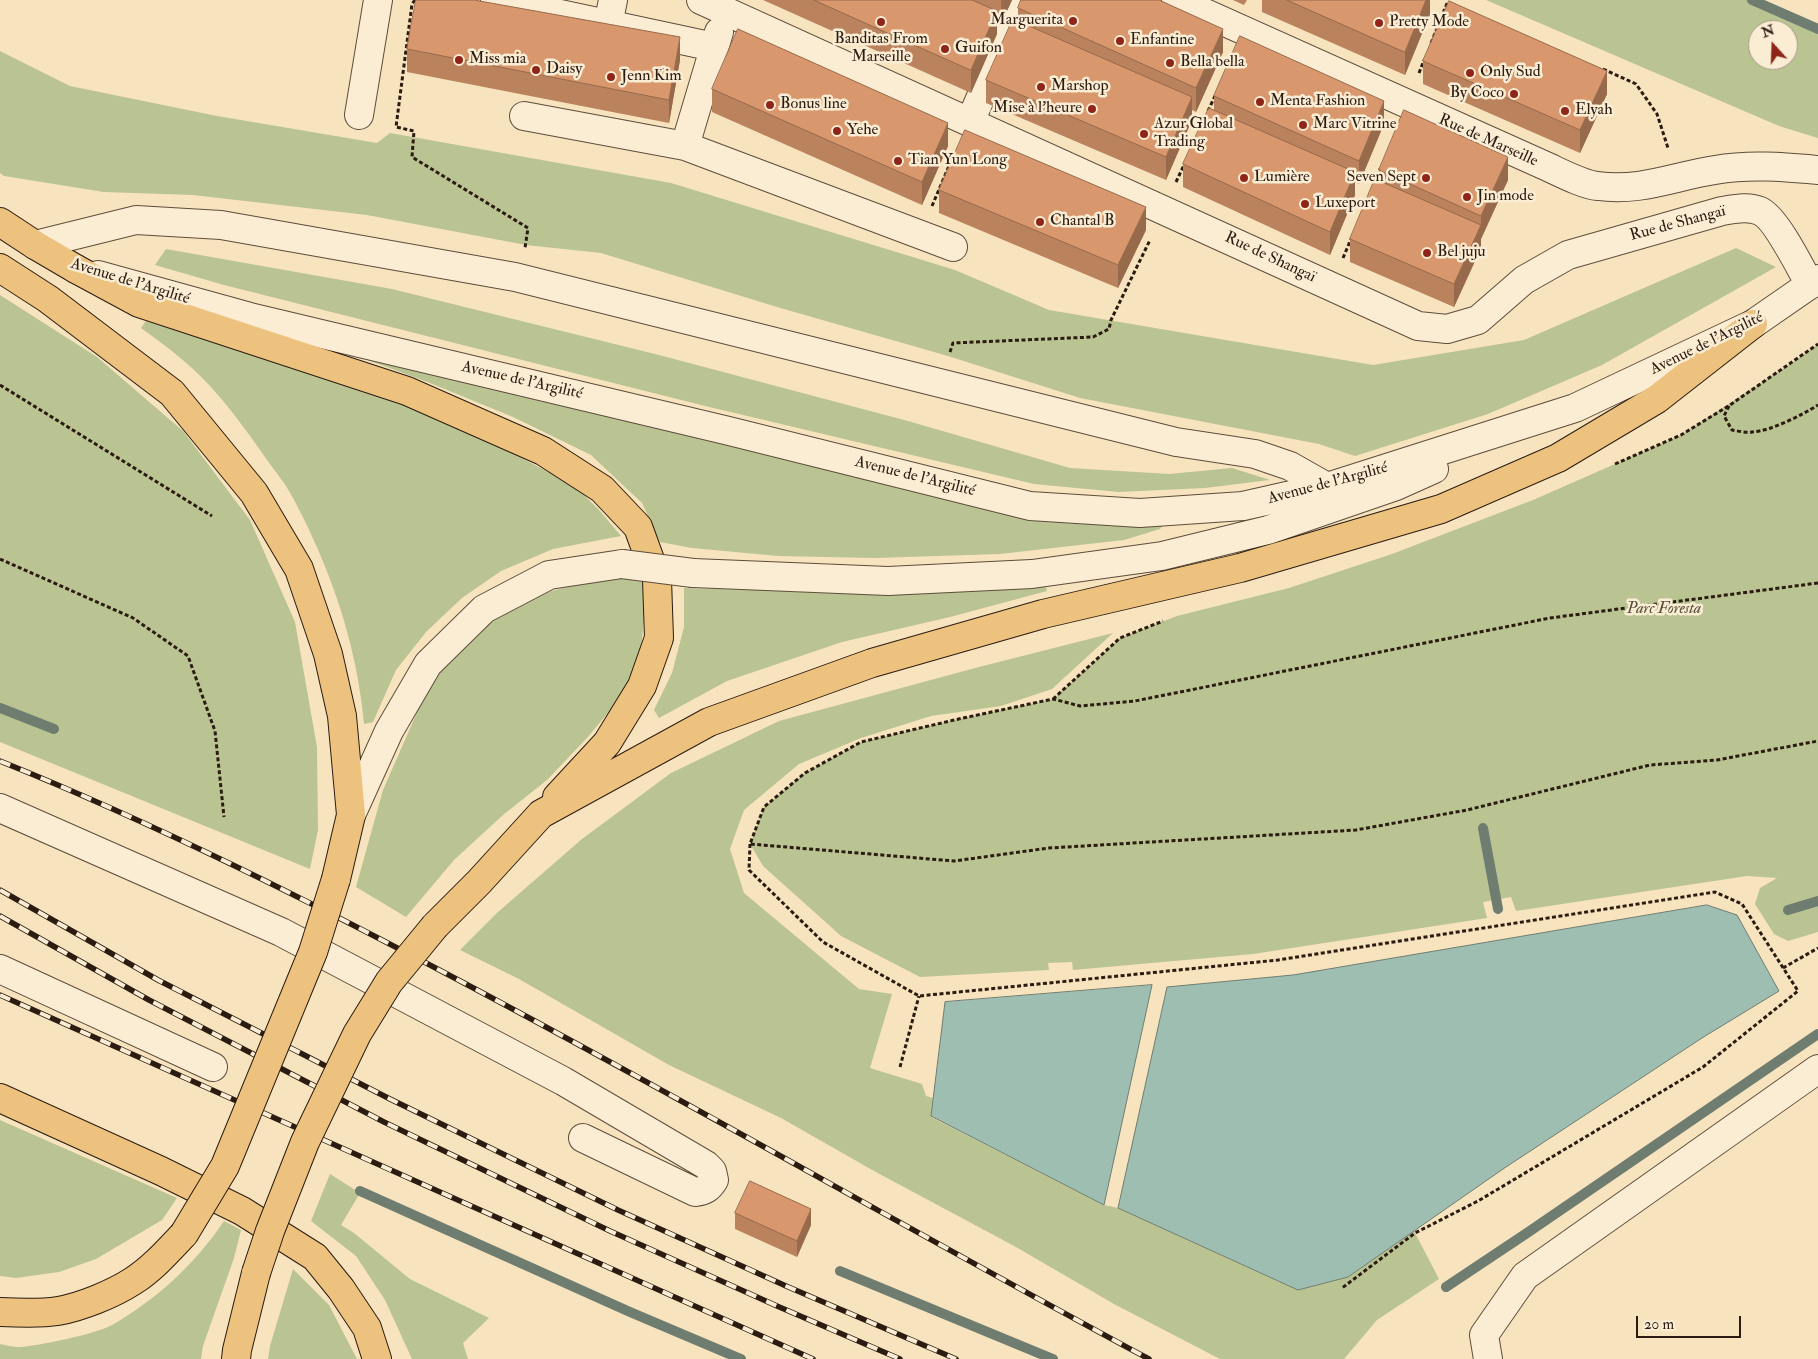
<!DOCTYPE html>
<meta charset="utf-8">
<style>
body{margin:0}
#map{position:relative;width:1818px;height:1359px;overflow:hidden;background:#f7e3bd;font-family:"IM FELL Double Pica",serif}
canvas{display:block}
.north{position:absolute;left:1748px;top:20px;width:50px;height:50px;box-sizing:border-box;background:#faedd4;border:1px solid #a79986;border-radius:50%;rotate:340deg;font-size:14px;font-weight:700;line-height:20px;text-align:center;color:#2b1b11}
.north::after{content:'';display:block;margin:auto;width:18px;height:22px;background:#8f2418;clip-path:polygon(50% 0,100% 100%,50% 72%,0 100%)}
.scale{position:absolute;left:1636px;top:1316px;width:105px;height:22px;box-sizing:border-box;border:2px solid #2b1b11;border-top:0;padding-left:6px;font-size:15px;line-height:18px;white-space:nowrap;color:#2b1b11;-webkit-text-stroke:4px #faedd4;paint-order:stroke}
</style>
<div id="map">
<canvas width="1818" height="1359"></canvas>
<div class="north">N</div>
<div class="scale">20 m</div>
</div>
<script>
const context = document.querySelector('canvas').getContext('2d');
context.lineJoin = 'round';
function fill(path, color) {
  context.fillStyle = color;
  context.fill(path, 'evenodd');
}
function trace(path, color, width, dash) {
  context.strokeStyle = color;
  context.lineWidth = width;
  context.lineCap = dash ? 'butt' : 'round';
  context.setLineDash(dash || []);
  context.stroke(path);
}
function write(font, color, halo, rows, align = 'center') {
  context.font = font + ' "IM FELL Double Pica",serif';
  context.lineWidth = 5;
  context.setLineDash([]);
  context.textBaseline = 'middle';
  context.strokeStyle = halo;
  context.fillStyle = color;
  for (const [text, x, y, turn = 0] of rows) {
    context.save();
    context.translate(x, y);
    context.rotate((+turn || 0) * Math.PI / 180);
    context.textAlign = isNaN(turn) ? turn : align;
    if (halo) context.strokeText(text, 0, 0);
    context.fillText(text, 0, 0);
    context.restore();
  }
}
fill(new Path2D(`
 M1486,0H1752L1818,29V138L1779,126ZM1758,30H1788V60H1758Z
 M0,51L70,86L217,116L377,143L390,133L671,183L955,270L1049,310L1373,365L1524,340L1736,248L1776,267L1602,365L1488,414L1355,456L1319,444L1080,398L948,356L777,307L601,253L526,245L367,215L193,195L104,192L4,176L0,173Z
 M166,249L392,289L659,355L908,421L1070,468L1169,474L1232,468L1270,480L1205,488L1119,492L1034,484L701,405L224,285L155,265Z
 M0,295L97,357L183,431L250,520L295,622L317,747L318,830L310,869L0,742Z
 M146,321L377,393L487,440L575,486L600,511L621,536L553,549L501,571L462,598L426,632L396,670L373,722L364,724C357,645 331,569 293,498C287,486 278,475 270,464C251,437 232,410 210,386C190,364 165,345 141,328Z
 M1818,344V932L1788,941L1774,934L1755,904L1760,888L1777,878L1747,876L1516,911L1511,897L1483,902L1487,918L1253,954L1073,970L1072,962L1048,963L1049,970L920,977L841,936L763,866L750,844L764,807L805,773L861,742L954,720L1053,699L1120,638L1177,616L1289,588L1392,554L1533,500L1681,435L1793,362Z
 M364,353L1004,513L1065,523L1164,524L1160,529L1124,540L1000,554L875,558L778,556L692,548L660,542L642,503L591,455L513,417L430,383L365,359Z
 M624,578L643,579L645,605L642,640L636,669L617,702L587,738L547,780L503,815L454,860L406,917L356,887L383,790L426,692L451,657L499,616L548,592L581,583Z
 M1045,581L1047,591L950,617L842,642L727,681L659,718L654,710L672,673L684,627V588L858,593Z
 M1113,633L1052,689L1001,706L931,716L861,738L799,764L744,810L730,849L744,893L859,989L892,994L870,1068L922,1084L926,1096L933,1098L931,1117L1104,1205L1118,1208L1298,1290L1348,1277L1414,1231L1439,1279L1377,1320L1344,1359H1220L1114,1304L1016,1247L874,1171L781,1118L669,1065L519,979L460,950L498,912L582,839L671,773L779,721L979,667Z
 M0,1120L177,1198L162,1220L96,1259L59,1272L16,1278L0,1276Z
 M330,1174L360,1193L341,1225L354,1233L410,1279L489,1318L463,1343L468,1359H412L385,1300L356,1256L311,1221Z
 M224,1221L241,1230L234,1258L203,1346L201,1359H0V1344C6,1345 13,1347 19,1347C38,1346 96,1334 112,1325C156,1300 196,1263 224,1221Z
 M293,1269L329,1305L357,1359H268L270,1346Z`), '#bac493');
const water = new Path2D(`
 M1707,905L1737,915L1779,991L1702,1038L1503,1169L1348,1277L1298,1290L1118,1208L1167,987L1293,975Z
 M1152,985L1104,1205L931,1116L945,1002Z`);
fill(water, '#9dbeb1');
trace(water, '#6f7d71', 1);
trace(new Path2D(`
 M1752,0L1818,29
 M0,708L54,729
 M1483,828L1498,909
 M1788,910L1818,901
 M360,1191L630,1312L741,1359
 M840,1271L1053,1359
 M1446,1287L1527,1233L1818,1034`), '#6f7d71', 10);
const minor = new Path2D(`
 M495,0L714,47
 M701,0L1418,326L1447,329L1478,320L1524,280L1568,255L1722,211C1735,209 1748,206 1760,211C1776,218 1801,269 1810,285
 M1176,0L1548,167C1561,173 1584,185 1598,186C1640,192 1675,176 1715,170C1750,164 1783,167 1818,170
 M608,25L613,0
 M359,115L378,0
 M524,116L685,146L953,247
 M970,122L1023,0
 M685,146L719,32
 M35,245L136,220L221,225L515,277L1176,442L1255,454L1290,466L1327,487
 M98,275L250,317L729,431L1030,506L1140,513L1243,506L1327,487L1575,408L1753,324L1818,279
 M693,573L888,581L1032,574L1162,556L1268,530L1396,486L1434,469
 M0,808L281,932L563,1081L706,1165L712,1171L714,1180C709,1188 705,1191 695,1192L583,1138
 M351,815L389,731L428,664L484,609L549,575L622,564
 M0,969L213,1067
 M1488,1359L1484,1335L1525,1276L1818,1069`);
const major = new Path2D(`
 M0,222L35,245L76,269
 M0,268L48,299L172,393L254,493L299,569L328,654L342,716L351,815L336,879
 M0,1312C19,1313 39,1314 58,1311C81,1307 113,1294 133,1281C152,1269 168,1251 184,1234`);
const highway = new Path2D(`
 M76,269L139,303L407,391L543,451L602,489L638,527L657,579L659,638L642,686L607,743L557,797
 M435,926L479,882L541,814L709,722L872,663L1043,614L1240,568L1441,509L1558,458L1657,399L1753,324
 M0,1098L161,1171L242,1211L315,1257L341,1289L367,1328L377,1359
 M236,1359L237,1350L256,1273`);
trace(minor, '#5e4d3c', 30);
trace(major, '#2b1b11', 30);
trace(highway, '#2b1b11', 30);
trace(new Path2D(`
 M415,0L412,4L396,127L414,131L412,157L528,228L525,248
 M1431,43L1448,1
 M1603,69L1636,84L1657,114L1668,148
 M1419,73L1424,60
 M1208,111L1215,96
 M1176,182L1184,165
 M1374,182L1380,169
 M932,206L954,154L957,152
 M1343,258L1351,239
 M950,352L953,343L1093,337L1109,329L1111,320L1150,240
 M0,385L212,516
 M1729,406L1724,416L1732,430C1738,431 1746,433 1752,432C1771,431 1802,415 1818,405
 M1615,464L1681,435L1730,405L1818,344
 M0,559L133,618L188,656L215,731L224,817
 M1818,583L1550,618L1135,701L1080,706L1053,699L954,720L861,742L805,773L764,807L750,844L954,861L1049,848L1356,830L1467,810L1650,765L1717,760L1818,741
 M1053,699L1120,638L1163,621
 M750,844L749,870L823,942L919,996L1278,960L1715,892L1742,904L1798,991L1703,1067L1478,1201L1415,1233L1342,1288
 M1783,968L1818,948
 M900,1067L919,996`), '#2b1b11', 3, [4, 2.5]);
trace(minor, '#faedd4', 28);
trace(major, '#ecc27e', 28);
trace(highway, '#ecc27e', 28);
const rail = new Path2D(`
 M0,761C159,825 313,903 464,983C694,1105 920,1236 1149,1359
 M0,890L158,980L390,1099L618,1210L786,1286L956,1359
 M0,916L149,1000L384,1122L610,1231L777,1306L900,1359
 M0,995L813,1359`);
trace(rail, '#2b1b11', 5.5);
trace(rail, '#faedd4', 4, [11]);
const minorBridge = new Path2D(`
 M622,564L693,573`);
const majorBridge = new Path2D(`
 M184,1234L225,1166L313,952L336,879`);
const highwayBridge = new Path2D(`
 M256,1273L270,1231L305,1142L357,1034L389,982L435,926`);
trace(minorBridge, '#5e4d3c', 30, []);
trace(majorBridge, '#2b1b11', 30, []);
trace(highwayBridge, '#2b1b11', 30, []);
trace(minorBridge, '#faedd4', 28);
trace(majorBridge, '#ecc27e', 28);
trace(highwayBridge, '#ecc27e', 28);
fill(new Path2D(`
 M763,0H1012L1001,24L997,22V34L971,93Z
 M1233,0H1247L1244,5Z
 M1262,0H1430V14L1405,75L1262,12Z
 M1018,8L1223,52L1196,112L1192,110V120L1166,180L986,103V80L1018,21Z
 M407,49L680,60L669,123L407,72Z
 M1423,61L1607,94L1580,153L1423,84Z
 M712,89L948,146L922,205L712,112Z
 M1214,96L1384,124L1359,184L1355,182V195L1330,255L1183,187V164L1214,110Z
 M1379,170L1508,180L1481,239V238V248L1454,307L1350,262V239L1379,181Z
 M939,190L1146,230L1118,288L939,213Z
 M735,1213L811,1225L797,1257L735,1229Z`), '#ba825d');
fill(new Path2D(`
 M1002,0H1012L1001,24V1Z
 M1426,0H1430V14L1405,75V52Z
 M997,11V34L971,93V70Z
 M1223,29V52L1196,112V88Z
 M680,37V60L669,123V100Z
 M1607,71V94L1580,153V130Z
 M1192,97V120L1166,180V157Z
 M1384,101V124L1359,184V161Z
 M948,123V146L922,205V182Z
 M1508,157V180L1481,239V216Z
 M1355,172V195L1330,255V232Z
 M1146,207V230L1118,288V265Z
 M1481,225V248L1454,307V284Z
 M811,1209V1225L797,1257V1241Z`), '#976a4c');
const building = new Path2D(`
 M416,0H474L680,37L669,100L407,49Z
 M814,0H972L997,11L971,70Z
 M1021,0H1159L1223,29L1196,88L1018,8Z
 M1287,0H1426L1405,52Z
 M1449,1L1607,71L1580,130L1423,61Z
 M1013,19L1192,97L1166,157L986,80Z
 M738,29L948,123L922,182L712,89Z
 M1240,36L1384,101L1359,161L1214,96Z
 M1209,108L1355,172L1330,232L1183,164Z
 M1404,110L1508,157L1481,216L1379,170Z
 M965,130L1146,207L1118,265L939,190Z
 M1375,179L1481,225L1454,284L1350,239Z
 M750,1181L811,1209L797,1241L735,1213Z`);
fill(building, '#d8976c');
trace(building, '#976a4c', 1);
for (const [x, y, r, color] of [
 [1073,21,5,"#8f2418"],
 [881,22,5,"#8f2418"],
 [1379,23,5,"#8f2418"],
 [1120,41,5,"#8f2418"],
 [945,49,5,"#8f2418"],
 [459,60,5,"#8f2418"],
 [1170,63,5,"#8f2418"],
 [536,70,5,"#8f2418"],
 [1470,73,5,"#8f2418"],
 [611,77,5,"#8f2418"],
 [1041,87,5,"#8f2418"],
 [1514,94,5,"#8f2418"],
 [1260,102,5,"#8f2418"],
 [770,105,5,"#8f2418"],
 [1092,109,5,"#8f2418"],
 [1565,111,5,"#8f2418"],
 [1303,125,5,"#8f2418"],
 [837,131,5,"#8f2418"],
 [1144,134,5,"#8f2418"],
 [898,161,5,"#8f2418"],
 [1244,178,5,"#8f2418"],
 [1426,178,5,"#8f2418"],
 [1467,197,5,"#8f2418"],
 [1305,204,5,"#8f2418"],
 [1040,222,5,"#8f2418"],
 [1427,253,5,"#8f2418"]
]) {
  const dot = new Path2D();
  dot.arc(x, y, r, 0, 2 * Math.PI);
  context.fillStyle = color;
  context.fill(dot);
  trace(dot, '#faedd4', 2);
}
write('16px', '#2b1b11', '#faedd4', [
 ["Marguerita",1063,21,"right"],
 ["Pretty Mode",1389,23],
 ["Banditas From",881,40,"center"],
 ["Marseille",881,58,"center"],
 ["Enfantine",1130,41],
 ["Guifon",955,49],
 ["Miss mia",469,60],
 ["Bella bella",1180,63],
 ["Daisy",546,70],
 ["Only Sud",1480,73],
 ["Jenn Kim",621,77],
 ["Marshop",1051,87],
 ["By Coco",1504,94,"right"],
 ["Menta Fashion",1270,102],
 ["Bonus line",780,105],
 ["Mise à l'heure",1082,109,"right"],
 ["Elyah",1575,111],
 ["Azur Global",1154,125],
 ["Trading",1154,143],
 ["Marc Vitrine",1313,125],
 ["Yehe",847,131],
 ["Tian Yun Long",908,161],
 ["Lumière",1254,178],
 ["Seven Sept",1416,178,"right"],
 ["Jin mode",1477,197],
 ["Luxeport",1315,204],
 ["Chantal B",1050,222],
 ["Bel juju",1437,253]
], 'left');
write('16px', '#2b1b11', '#faedd4', [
 ["Rue de Marseille",1488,141,24],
 ["Rue de Shangaï",1678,224,-15],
 ["Rue de Shangaï",1270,258,25],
 ["Avenue de l'Argilité",130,282,17],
 ["Avenue de l'Argilité",1707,344,-26],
 ["Avenue de l'Argilité",522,381,13],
 ["Avenue de l'Argilité",915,477,14],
 ["Avenue de l'Argilité",1328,484,-15]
]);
write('italic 16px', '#564e38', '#faedd4', [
 ["Parc Foresta",1664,610]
]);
</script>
